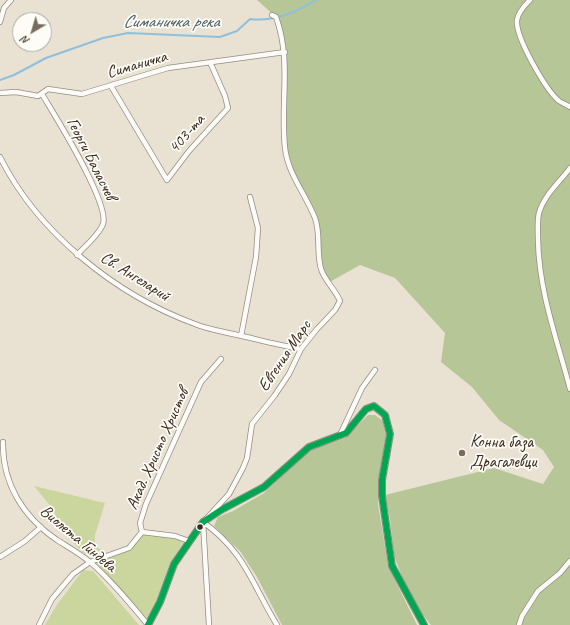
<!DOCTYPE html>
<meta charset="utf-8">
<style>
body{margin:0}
#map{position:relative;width:570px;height:625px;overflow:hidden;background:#e9e2d3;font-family:Caveat,sans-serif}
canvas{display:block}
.north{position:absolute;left:12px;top:12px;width:40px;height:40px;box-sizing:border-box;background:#fdfcf7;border:1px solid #afa8a0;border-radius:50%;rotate:218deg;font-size:11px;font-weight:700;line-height:16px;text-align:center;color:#3b2a1e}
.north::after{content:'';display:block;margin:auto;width:14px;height:18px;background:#786a5d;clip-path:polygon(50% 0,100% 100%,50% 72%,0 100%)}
</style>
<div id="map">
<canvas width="570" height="625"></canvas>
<div class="north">N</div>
</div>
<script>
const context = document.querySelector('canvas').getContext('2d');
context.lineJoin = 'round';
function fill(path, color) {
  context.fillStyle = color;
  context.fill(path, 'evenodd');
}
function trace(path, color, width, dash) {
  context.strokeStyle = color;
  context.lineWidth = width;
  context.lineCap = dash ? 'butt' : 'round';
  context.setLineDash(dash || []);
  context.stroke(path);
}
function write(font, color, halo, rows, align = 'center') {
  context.font = font + ' Caveat,sans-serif';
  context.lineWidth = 3.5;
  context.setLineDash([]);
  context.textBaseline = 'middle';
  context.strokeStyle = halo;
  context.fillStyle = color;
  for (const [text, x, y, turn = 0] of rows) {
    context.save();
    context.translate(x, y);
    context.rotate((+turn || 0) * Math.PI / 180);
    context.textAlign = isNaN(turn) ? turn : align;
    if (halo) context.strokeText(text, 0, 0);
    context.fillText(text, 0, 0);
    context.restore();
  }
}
fill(new Path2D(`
 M34,486L105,503L95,535V546L103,551L85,554L61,531L53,509Z
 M140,532L173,537L183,542L169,565L153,609L146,620L95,562L128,551Z
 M83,570L93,571L139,625H45L56,606Z`), '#cad69e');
fill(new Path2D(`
 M257,0H570V625H431L410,599L394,555L390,519L385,495L494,468L543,484L554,467L543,450L499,420L472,387L441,362L445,333L395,278L360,265L328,283L321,269L315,218L295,179L285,146V52L276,17Z
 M368,415H375L383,421L386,434L380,476L378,504L388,566L417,625H282L257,577L240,551L214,526L218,517L233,511L264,493L310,450L345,438Z`), '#b6c696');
trace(new Path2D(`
 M0,80L14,75L46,58L103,38L128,33L220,37L237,31L250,19C274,22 297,12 316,0`), '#8ec0dc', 2);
const minor = new Path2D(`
 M530,0C525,5 518,12 517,20C515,37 546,90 559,101C562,103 567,105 570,107
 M0,22L4,8L11,0
 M111,86L167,180L189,151L228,108L225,96L210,62
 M0,93L16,92L38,96L48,89L82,94L168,68L285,52
 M42,94C55,116 110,203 103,224C99,235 85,246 77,255
 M0,157C38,233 116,295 195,324C207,329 220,331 233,334C256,339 278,345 301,349
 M570,168C559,183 544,195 539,213C537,221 538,232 538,240C539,292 557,339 570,389
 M241,336L256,257L258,228L250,197
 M340,435L362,388L375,370
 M3,442C2,483 23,517 57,540C68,547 79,553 90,562C111,580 130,603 148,625
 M206,519L229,494L243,468L247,458L252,424L275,395L289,374L301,349L317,329L335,310L340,301C335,289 325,281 321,269C316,252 321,234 315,218C305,193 288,174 285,148C280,103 292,61 276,17L272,15
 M203,522C245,552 252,584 277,625
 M203,522L209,625
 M142,532L140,523L146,504L201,382L221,359
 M142,532L175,536L189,541
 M0,557L25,541L41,527
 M39,625L52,599L73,574L90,562L129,548L142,532
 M519,625L522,616L538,591L560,573L570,561`);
const tertiary = new Path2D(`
 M148,625L160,602L174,564L203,522L221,510L264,487L309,447L346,433L366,409L374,406L385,415L390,434L382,480V496L392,566L424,625`);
trace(minor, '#938d83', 6);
trace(tertiary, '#938d83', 8);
trace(minor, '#fcfbf8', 4.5);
trace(tertiary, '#fcfbf8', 5.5);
trace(new Path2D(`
 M148,625L160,602L174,564L203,522L221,510L264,487L309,447L346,433L366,409L374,406L385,415L390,434L382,480V496L392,566L424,625`), '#00a651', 6);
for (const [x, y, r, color] of [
 [462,453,4,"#786a5d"],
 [200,527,3.5,"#3b2a1e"]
]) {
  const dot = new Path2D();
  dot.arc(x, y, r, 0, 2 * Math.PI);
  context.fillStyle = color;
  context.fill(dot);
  trace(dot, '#fdfcf7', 1.5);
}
write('17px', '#3b2a1e', '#fdfcf7', [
 ["Симаничка",137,65,-16],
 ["403-та",187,134,-49],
 ["Георги Баласчев",91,159,63],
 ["Св. Ангеларий",135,277,32],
 ["Евгения Марс",285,356,-56],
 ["Акад. Христо Христов",158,449,-66],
 ["Виолета Гиндева",78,539,40]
]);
write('17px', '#3b2a1e', '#fdfcf7', [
 ["Конна база",470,443],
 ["Драгалевци",470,463]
], 'left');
write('italic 18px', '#4a5a62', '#fdfcf7', [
 ["Симаничка река",171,22]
]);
</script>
